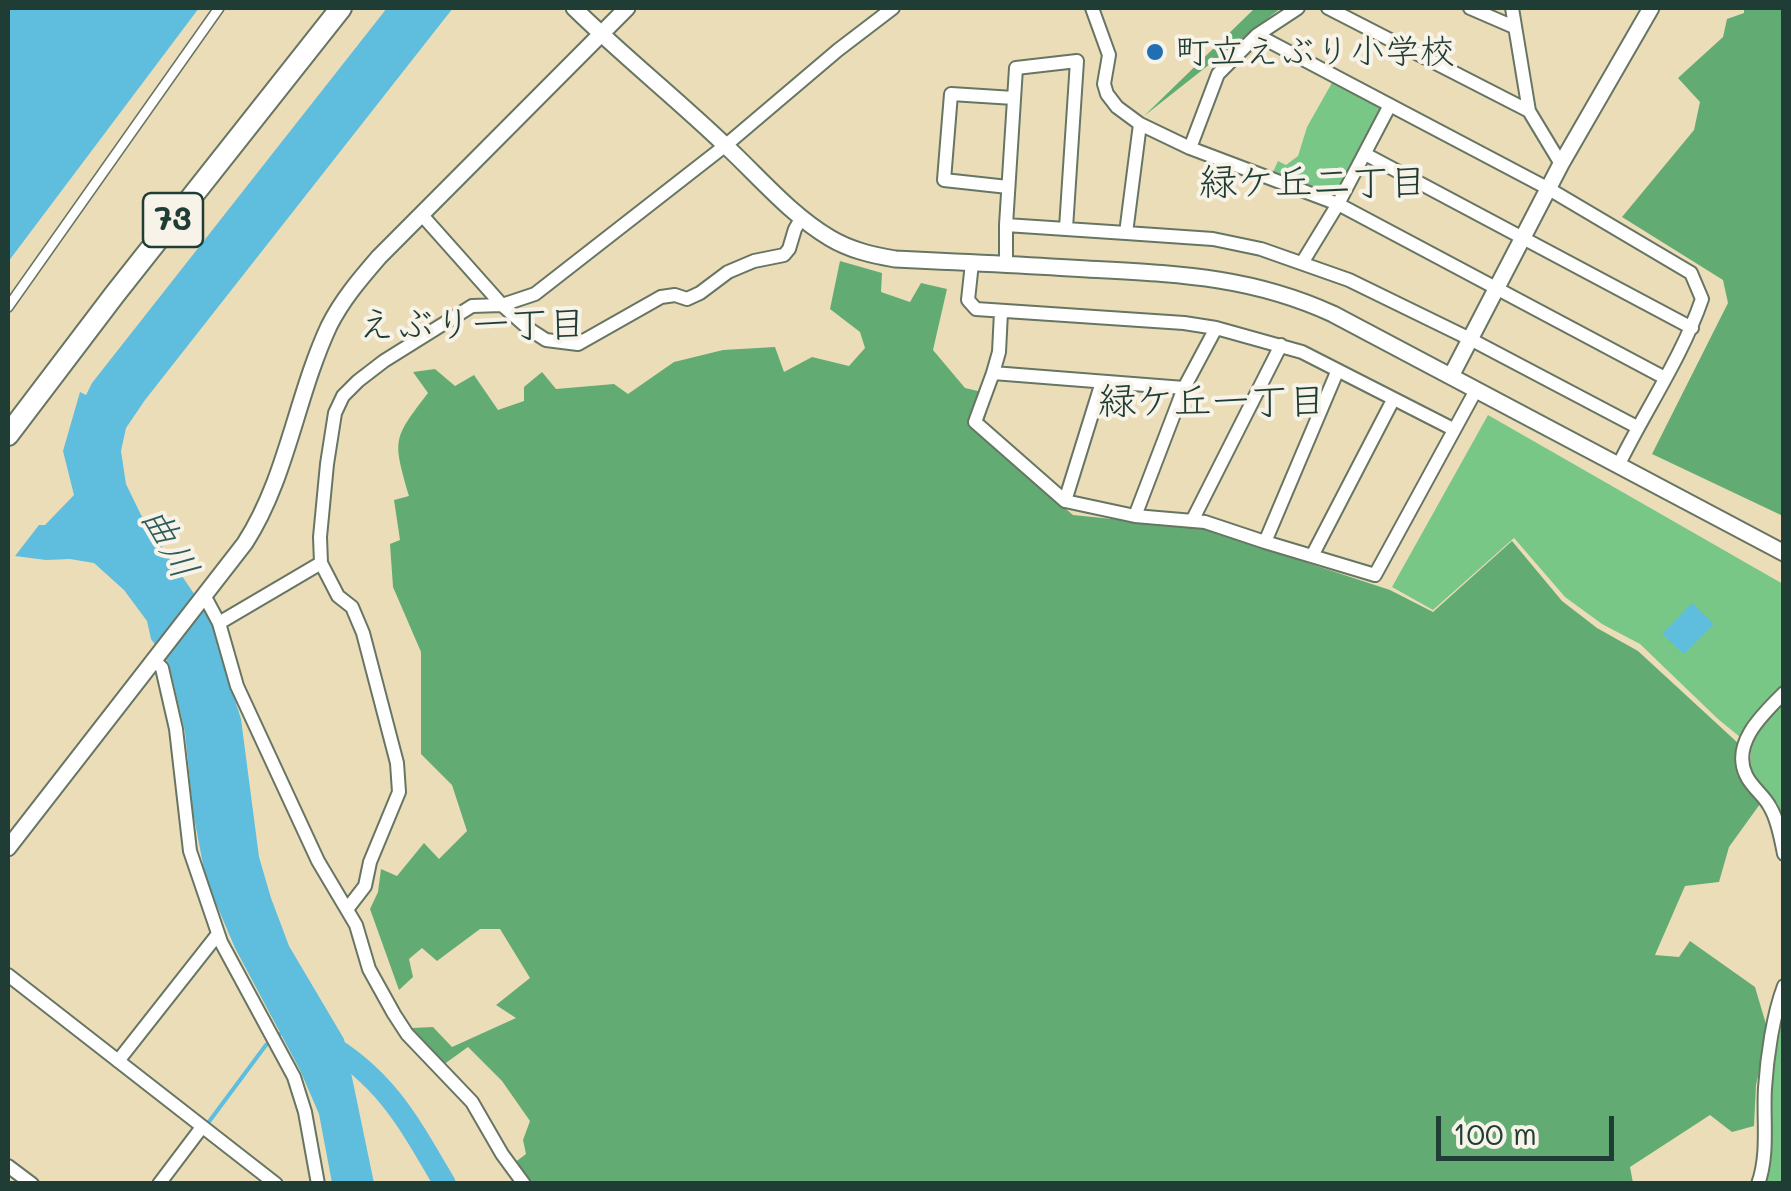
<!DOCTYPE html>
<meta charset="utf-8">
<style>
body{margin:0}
#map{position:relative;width:1791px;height:1191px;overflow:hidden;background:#ecddb9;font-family:Mali,sans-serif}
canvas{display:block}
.frame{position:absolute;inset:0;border:10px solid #1f3d34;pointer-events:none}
.scale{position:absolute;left:1436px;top:1116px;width:178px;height:45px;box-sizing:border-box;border:5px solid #1f3d34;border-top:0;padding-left:12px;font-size:30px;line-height:35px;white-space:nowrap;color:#1f3d34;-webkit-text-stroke:8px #f7f3e8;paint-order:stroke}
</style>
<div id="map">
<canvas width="1791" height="1191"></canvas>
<div class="frame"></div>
<div class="scale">100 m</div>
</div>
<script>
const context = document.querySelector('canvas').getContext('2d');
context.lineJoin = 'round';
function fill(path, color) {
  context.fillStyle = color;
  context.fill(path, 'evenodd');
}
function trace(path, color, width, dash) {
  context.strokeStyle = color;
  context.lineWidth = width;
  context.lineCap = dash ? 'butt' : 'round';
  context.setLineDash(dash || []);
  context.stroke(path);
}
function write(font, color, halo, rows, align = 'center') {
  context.font = font + ' Mali,"Klee One",sans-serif';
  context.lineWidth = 8;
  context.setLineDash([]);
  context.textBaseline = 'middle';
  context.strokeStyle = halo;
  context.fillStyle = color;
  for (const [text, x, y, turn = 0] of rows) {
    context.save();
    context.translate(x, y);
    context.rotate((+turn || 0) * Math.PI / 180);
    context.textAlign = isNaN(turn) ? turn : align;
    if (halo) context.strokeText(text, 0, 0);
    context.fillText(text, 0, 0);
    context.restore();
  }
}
fill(new Path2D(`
 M1333,81L1379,103L1381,109L1338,191L1328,195L1273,172L1278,161L1286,165L1298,156L1307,127Z
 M1488,415L1783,584V822L1778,804L1762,787L1750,767L1751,746L1718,719L1640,644L1602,624L1565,597L1514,538L1433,610L1392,587Z
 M1783,1013V1183L1764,1184L1769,1168L1771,1084Z`), '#78c787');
fill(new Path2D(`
 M1255,8H1281L1144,116Z
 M1744,8H1783V516L1652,454L1728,303L1723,280L1622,217L1694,130L1700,102L1678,78L1723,37L1727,19L1744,13Z
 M840,261L882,273L881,292L910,302L921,283L947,289L933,350L965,388L991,394L981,435L1073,515L1201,528L1390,590L1433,612L1512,541L1562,601L1597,628L1638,651L1739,744L1737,774L1760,804L1729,847L1719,882L1685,886L1655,955L1679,957L1690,941L1755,987L1768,1031L1756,1085L1754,1126L1732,1132L1710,1115L1630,1167L1633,1183H531L514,1163L526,1154L523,1140L530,1121L502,1081L468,1047L443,1065L412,1028L433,1027L452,1047L516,1018L496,1005L530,978L500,929H480L437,961L422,948L409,959L413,977L399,990L370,909L378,892L381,869L397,876L424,843L439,859L467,831L452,785L421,754V652L393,587L390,544L400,540L394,500L409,496C393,439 392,440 428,393L413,372L435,369L455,386L474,375L498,410L524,401V387L542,372L556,389L614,384L628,394L674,362L723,350L775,347L784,372L812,357L849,366L865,348L860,332L830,309Z`), '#62ac74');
fill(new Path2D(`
 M8,8H199L8,262Z
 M387,8H453L145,400L126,428L121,451L126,484L143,519L214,623L217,644L241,719L259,857L271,898L289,946L344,1039L374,1183H332L319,1114L300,1070L235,948L206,880L193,812L185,732L169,664L151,639L147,621L124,590L94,563L70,559L46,560L15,556L39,525H45L74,495L63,451L80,392L86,395L92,383Z
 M1692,603L1714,624L1684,654L1662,634Z`), '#5fbddd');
trace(new Path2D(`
 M208,1123L266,1045L284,1031`), '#5fbddd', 4);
trace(new Path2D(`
 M322,1041C385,1076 410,1124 445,1184`), '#5fbddd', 22);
const pedestrian = new Path2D(`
 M8,307L219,8`);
const minor = new Path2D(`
 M1092,8L1109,55L1104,84L1107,94L1117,107L1140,124L1190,148L1338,204L1665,378
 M1328,8L1529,111
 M1470,8L1514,27
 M1512,8L1529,111L1561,164
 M1257,35L1549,189L1691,273L1702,299C1682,357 1646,409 1619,464
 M1140,124L1126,233L1213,239L1261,249L1349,280L1470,339L1637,427
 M1190,148L1218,74L1257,35L1298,8
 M1365,154L1692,328
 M1008,187L944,180L951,94L1014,98
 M421,214L502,305L529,329L546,340L578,344L661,297L675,295L687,299L700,293L728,272L754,261L784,255L789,249L795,229L801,219
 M1006,225L1126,233
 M972,263L968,300L976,309L1184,323L1216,328L1302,352L1453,429
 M1302,263L1338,204L1390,105
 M1006,264V225L1016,68L1077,61L1066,228
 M993,373L999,352L1001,312
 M1184,388L993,373L975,422L1065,501L1135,516L1205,522L1265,542L1375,575L1476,390
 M1065,501L1102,382
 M1135,516L1184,388L1216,328
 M1192,521L1281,345
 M1265,542L1337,372
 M1312,556L1393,400
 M204,595L219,623L237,686L318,861L356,925L369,969L394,1014L407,1034L472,1102L502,1154L524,1184
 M219,623L321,563
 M154,660L162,668L176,729L190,851L221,942L294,1077L305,1112L318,1184
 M1784,693C1763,714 1731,743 1746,775C1752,788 1764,795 1770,807C1778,820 1781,839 1784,854
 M348,908L365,886L370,862L399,792L397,763L363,633L352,607L338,596L321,563L320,537L327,464L335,413L343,396L358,381L384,361L472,306L502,305L535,294L726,145L838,50L893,8
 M8,975L276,1184
 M118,1061L218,934
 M8,1166L32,1184
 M159,1184L202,1127
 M1758,1184C1769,1154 1763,1119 1765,1088C1767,1057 1773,1015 1784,986`);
const tertiary = new Path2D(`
 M574,8C623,56 677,99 727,147C760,178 790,214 830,238C850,250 872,255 895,259C959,262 1023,265 1087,269C1177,274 1250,276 1333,314L1784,553
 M1451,376L1561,164L1651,8
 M8,848L245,543C287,478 296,397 329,326C342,300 360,279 379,257L627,8`);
const primary = new Path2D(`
 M8,435L115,294L341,8`);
trace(pedestrian, '#677563', 12);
trace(minor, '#677563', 16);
trace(tertiary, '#677563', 19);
trace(primary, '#677563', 24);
trace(pedestrian, '#fff', 9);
trace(minor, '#fff', 12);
trace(tertiary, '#fff', 15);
trace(primary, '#fff', 20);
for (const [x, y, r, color] of [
 [1155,52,10,"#1f6fb2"]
]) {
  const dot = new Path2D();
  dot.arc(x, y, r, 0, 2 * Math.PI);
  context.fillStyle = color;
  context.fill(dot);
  trace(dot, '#f7f3e8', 4);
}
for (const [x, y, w] of [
 [173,220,60]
]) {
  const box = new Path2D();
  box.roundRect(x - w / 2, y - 27, w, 54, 8);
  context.fillStyle = '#f7f3e8';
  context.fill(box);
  trace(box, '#1f3d34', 2.5);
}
write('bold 32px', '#1f3d34', null, [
 ["73",173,220]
]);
write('35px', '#1f3d34', '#f7f3e8', [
 ["町立えぶり小学校",1175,52]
], 'left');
write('38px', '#1f3d34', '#f7f3e8', [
 ["緑ケ丘二丁目",1313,183],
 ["えぶり一丁目",472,325],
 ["緑ケ丘一丁目",1212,402]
]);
write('italic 38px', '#2f5d5e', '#f7f3e8', [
 ["曲川",169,543,61]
]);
</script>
